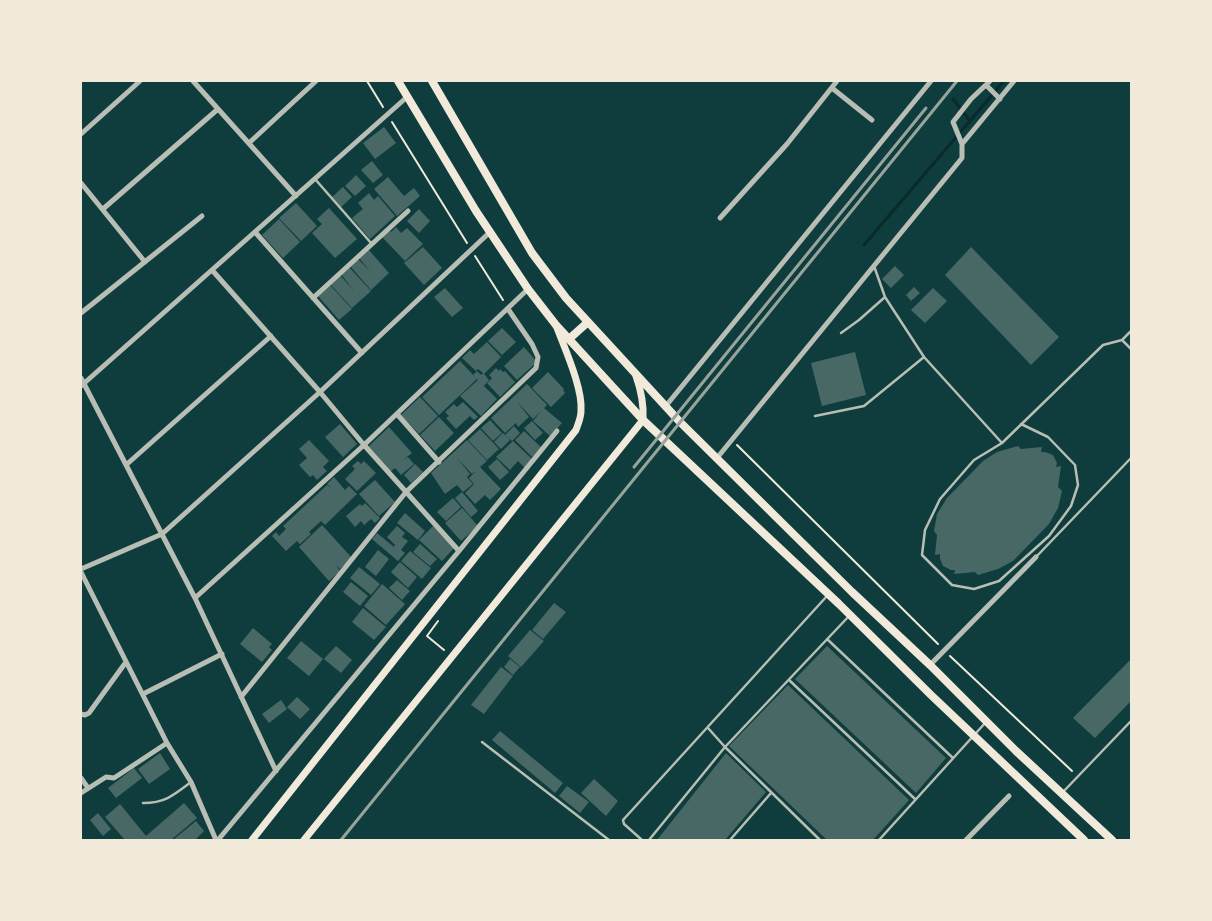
<!DOCTYPE html>
<style>
body{margin:0}
#map{position:relative;width:1212px;height:921px;overflow:hidden;background:#0f3d3e;font-family:Roboto,sans-serif}
canvas{display:block}
.frame{position:absolute;inset:0;border:82px solid #f1e9da;pointer-events:none}
</style>
<div id="map">
<canvas width="1212" height="921"></canvas>
<div class="frame"></div>
</div>
<script>
const context = document.querySelector('canvas').getContext('2d');
context.lineJoin = 'round';
function trace(path, color, width, dash) {
  context.strokeStyle = color;
  context.lineWidth = width;
  context.lineCap = dash ? 'butt' : 'round';
  context.setLineDash(dash || []);
  context.stroke(path);
}
function fill(path, color) {
  context.fillStyle = color;
  context.fill(path, 'evenodd');
}
trace(new Path2D(`
 M953,99L970,121
 M864,245L1004,81`), '#0a2a2b', 3);
fill(new Path2D(`
 M384,127L396,143L375,159L363,143Z
 M372,161L383,175L373,183L361,170Z
 M356,175L366,186L355,196L345,186Z
 M388,177L404,196L414,188L420,196L397,216L374,189Z
 M343,187L352,197L341,207L332,197Z
 M369,193L374,200L378,196L395,216L370,239L352,218L363,209L358,203Z
 M296,203L317,226L301,241L279,218Z
 M329,208L357,239L335,258L312,233L322,224L317,219Z
 M419,209L430,221L419,233L407,221Z
 M279,219L300,242L283,258L262,235Z
 M396,227L401,233L407,228L423,244L405,261L382,237L389,230L391,232Z
 M423,247L442,268L424,285L404,263Z
 M971,247L1059,337L1031,365L945,275Z
 M368,249L389,273L371,290L350,266L358,259L370,271L359,258Z
 M895,266L904,275L891,288L882,279Z
 M349,267L371,291L352,308L330,284L340,275L354,291L341,274Z
 M329,284L352,309L339,320L317,295Z
 M914,287L920,293L911,301L906,295Z
 M445,288L463,308L452,317L434,297Z
 M933,288L947,301L925,323L911,310Z
 M502,328L516,342L502,355L488,341Z
 M487,342L501,357L484,374L489,380L484,386L497,399L481,416L460,396L478,380L473,375L477,371L481,375L483,373L478,369L476,371L462,358L470,350L474,354Z
 M524,347L537,362L517,380L504,366Z
 M855,352L866,395L822,406L811,363Z
 M460,361L477,379L439,415L422,397Z
 M496,368L499,371L500,369L503,372L505,371L515,382L500,397L487,383L492,378L489,375Z
 M548,372L564,389L563,390L565,393L551,407L532,388Z
 M527,384L547,405L544,408L562,423L550,436L533,421L542,410L533,419L517,402L529,417L518,427L516,423L505,433L491,418Z
 M420,397L438,416L419,434L401,415Z
 M463,402L478,417L474,420L470,416L456,429L446,418L449,416L445,412L454,404L457,407Z
 M439,417L454,433L435,451L420,435Z
 M490,420L502,433L493,441L481,428Z
 M532,421L543,433L535,440L524,428Z
 M340,424L357,444L343,457L325,437Z
 M514,426L520,433L512,441L505,435Z
 M389,427L412,453L403,460L408,457L414,464L401,475L395,468L390,472L368,447Z
 M480,429L499,449L487,460L468,440Z
 M524,431L542,448L532,457L515,440Z
 M503,433L510,440L501,449L494,442Z
 M309,440L329,461L323,467L327,471L317,480L313,475L310,477L299,465L307,458L299,449Z
 M467,440L487,461L480,467L501,489L490,500L485,495L475,504L465,493L474,484L469,478L476,471L472,474L457,458L470,474L467,477L465,475L473,484L463,492L457,485L445,494L431,473Z
 M513,441L533,460L525,468L518,461L510,470L496,457Z
 M1018,446L1021,449L1042,447L1041,452H1045L1053,455L1057,463L1056,467L1061,466L1058,487L1062,491L1058,508L1049,524L1013,561L998,569L978,575L975,572L954,574L955,570H951L943,566L940,559V554L935,555L937,535L934,531L937,514L947,498L983,461L997,452Z
 M497,459L509,472L500,480L488,467Z
 M358,461L361,464L364,461L376,473L357,491L345,479L355,469L352,466Z
 M415,464L423,472L411,483L404,475Z
 M334,477L345,490L349,486L357,494L325,525L321,521L309,532L311,534L300,544L297,541L286,551L272,536L276,532L279,536L286,529L283,526L327,485L331,488L327,484Z
 M375,480L395,502L379,516L359,494Z
 M462,492L478,511L471,517L455,498Z
 M453,498L461,507L446,521L437,512Z
 M365,503L380,518L375,523L371,519L364,525L361,521L355,527L346,516L360,504L362,506Z
 M462,508L478,526L461,541L445,523Z
 M405,513L425,531L418,540L397,523Z
 M322,525L352,558L340,569L336,565L340,571L329,581L299,547Z
 M397,526L405,533L402,537L408,541L401,550L405,553L398,561L372,539L377,533L394,547L395,545L387,537Z
 M433,526L455,547L442,561L419,540Z
 M420,544L437,559L430,566L413,552Z
 M378,550L389,559L376,576L365,567Z
 M410,551L431,568L422,579L401,561Z
 M400,562L417,577L408,588L391,572Z
 M359,567L380,584L371,595L350,578Z
 M397,580L410,591L402,600L389,588Z
 M351,582L368,596L360,606L343,592Z
 M382,584L405,604L386,625L364,606Z
 M554,603L566,612L543,639L532,630Z
 M363,608L386,627L374,640L352,622Z
 M253,628L272,644L269,647L272,650L262,662L240,644Z
 M530,630L544,641L521,667L508,656Z
 M301,641L323,659L309,676L287,658Z
 M336,646L352,660L341,673L324,659Z
 M827,646L946,758L916,793L795,679Z
 M510,659L520,667L513,675L504,667Z
 M1131,659V701L1095,738L1073,718Z
 M501,667L513,676L484,714L471,705Z
 M788,685L909,800L873,840H827L729,746Z
 M297,697L310,709L300,719L287,707Z
 M281,700L287,709L269,723L262,714Z
 M500,731L563,783L555,793L492,740Z
 M160,753L170,769L149,784L138,769Z
 M726,753L766,792L725,840H657Z
 M134,768L142,778L116,798L108,788Z
 M594,779L618,801L606,816L581,793Z
 M567,786L589,802L580,813L559,796Z
 M184,803L197,818L171,840H125L105,817L120,804L146,836Z
 M98,813L111,829L103,836L90,820Z
 M196,821L204,831L195,840H173Z`), '#486865');
trace(new Path2D(`
 M367,81L383,107
 M392,122L467,243
 M475,256L503,300
 M737,445L938,644
 M438,621L427,636L444,650
 M950,656L1072,771`), '#f1e9da', 2);
trace(new Path2D(`
 M315,179L371,243
 M841,333L859,320L885,297
 M1122,340L1131,349
 M924,357L1002,443L974,460L940,499L925,530L922,555L952,585L974,589L999,581L1049,536L1071,506L1078,485L1075,465L1048,437L1021,424
 M815,416L864,406L924,357L885,297L874,266
 M1002,443L1103,345L1122,340L1131,331
 M1036,557L1131,458
 M827,639L953,758
 M789,680L915,799
 M708,728L725,747L820,840
 M482,742L609,840
 M1063,792L1131,721
 M143,803C165,803 174,795 191,782
 M642,840L624,824L623,820L827,596
 M649,840L725,747L850,615
 M730,840L771,793
 M879,840L986,722`), '#b8beb3', 2.5);
trace(new Path2D(`
 M193,81L296,196
 M986,85L1000,99
 M832,88L872,120
 M81,134L140,81
 M249,143L316,81
 M962,144L1014,81
 M81,183L145,262
 M103,209L218,109
 M720,218L787,144L837,81
 M255,232L362,353
 M212,270L320,392L364,445L459,551
 M313,298L408,211
 M81,313L202,216
 M81,378L195,598L276,771
 M81,386L407,97
 M665,407L931,81
 M397,414L439,462
 M717,458L962,158V144L953,122L971,99L990,81
 M126,465L271,336
 M81,569L162,534L320,392L490,232
 M81,572L167,743L191,782L216,840
 M195,598L364,445L528,289
 M930,665L1036,557
 M143,694L222,654
 M241,697L406,492L536,368L538,357L532,344L508,309
 M81,714L85,715L89,713L126,662
 M81,778L88,788
 M81,793L106,777L114,778L167,743
 M218,840L459,551L557,431
 M966,840L1009,796`), '#b8beb3', 5);
trace(new Path2D(`
 M252,840L576,430C578,424 581,418 581,411C583,388 564,347 556,325
 M304,840L643,420C644,404 641,390 636,376`), '#f1e9da', 7);
trace(new Path2D(`
 M398,81L476,211L528,289L556,325L643,420L839,604L931,695L1084,840
 M432,81L532,253L566,298L680,422L852,592L930,665L1016,751L1112,840
 M569,339L588,322`), '#f1e9da', 8);
trace(new Path2D(`
 M634,467L926,108
 M341,840L957,81`), '#97a49c', 3);
</script>
